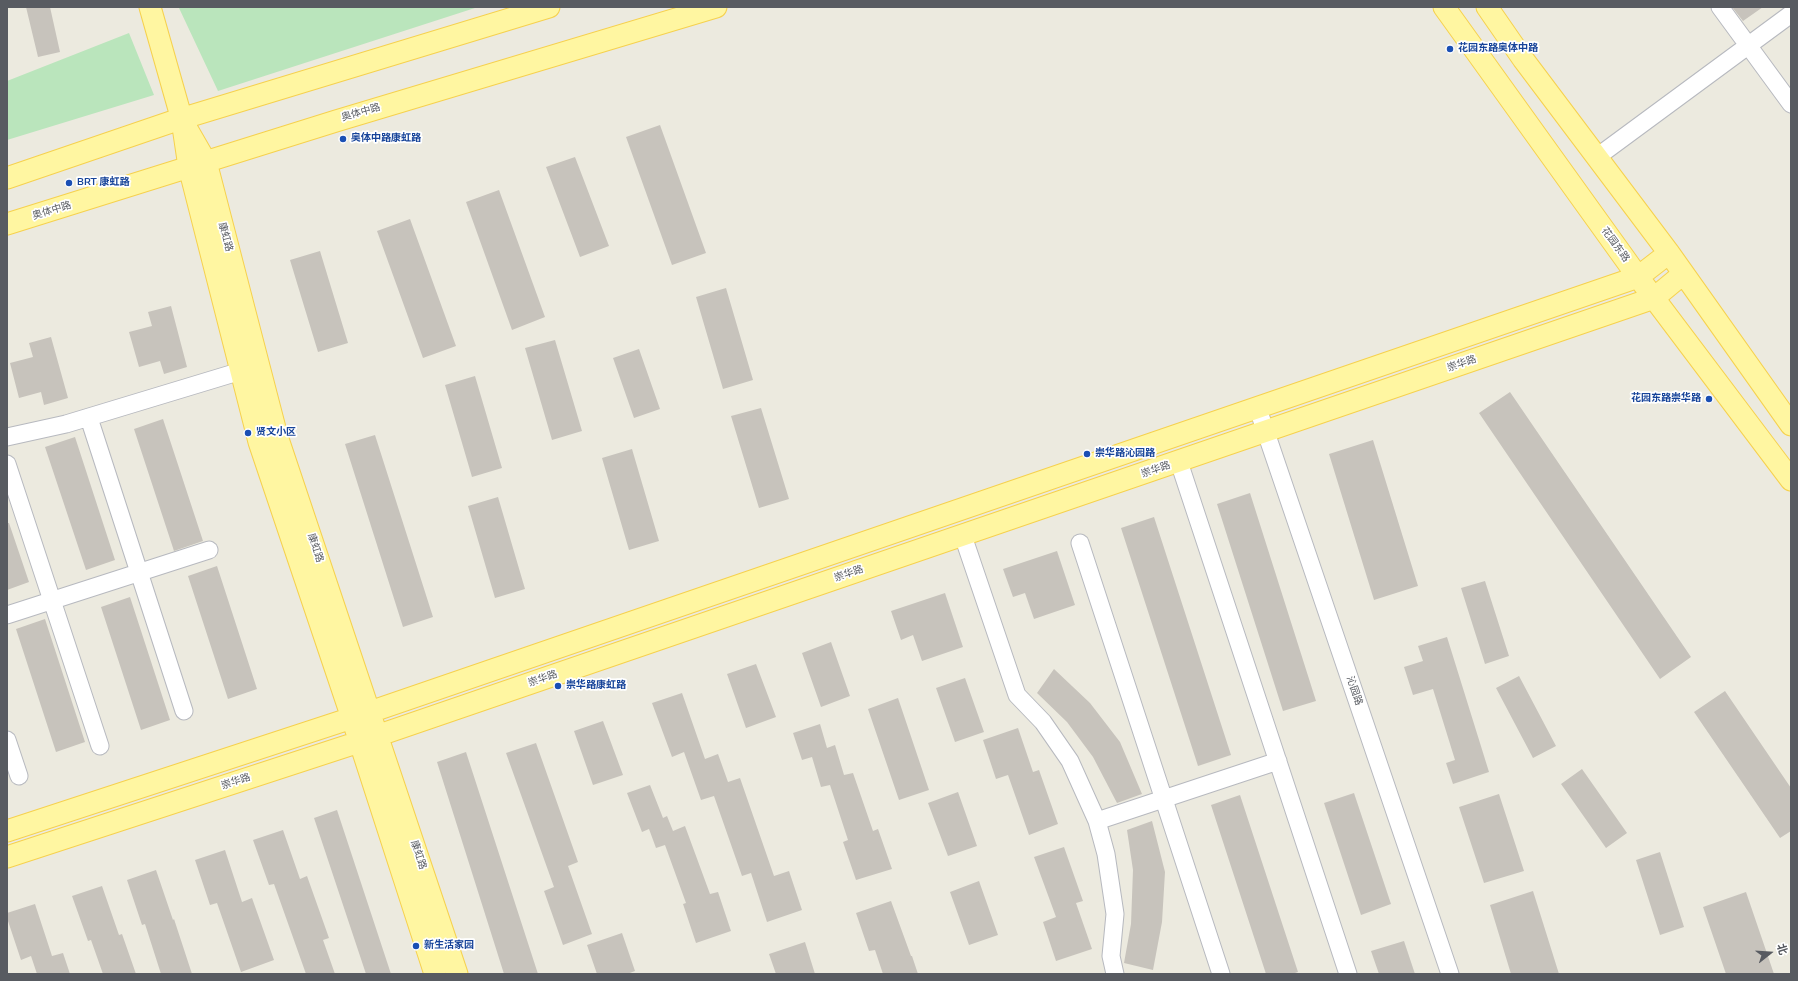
<!DOCTYPE html>
<meta charset="utf-8">
<style>
body{margin:0}
#map{position:relative;width:1798px;height:981px;overflow:hidden;background:#eceadf;font-family:"Nunito Sans","Noto Sans SC",sans-serif}
canvas{display:block}
.frame{position:absolute;inset:0;border:8px solid #585b61;pointer-events:none}
.north{position:absolute;left:1750px;top:933px;width:40px;height:40px;-webkit-text-stroke:3px #fff;paint-order:stroke;rotate:73deg;font-size:11px;font-weight:700;line-height:16px;text-align:center;color:#585b61}
.north::after{content:'';display:block;margin:auto;width:14px;height:18px;background:#585b61;clip-path:polygon(50% 0,100% 100%,50% 72%,0 100%)}
</style>
<div id="map">
<canvas width="1798" height="981"></canvas>
<div class="frame"></div>
<div class="north">北</div>
</div>
<script>
const context = document.querySelector('canvas').getContext('2d');
context.lineJoin = 'round';
function fill(path, color) {
  context.fillStyle = color;
  context.fill(path, 'evenodd');
}
function trace(path, color, width, dash) {
  context.strokeStyle = color;
  context.lineWidth = width;
  context.lineCap = dash ? 'butt' : 'round';
  context.setLineDash(dash || []);
  context.stroke(path);
}
function write(font, color, halo, rows, align = 'center') {
  context.font = font + ' "Nunito Sans","Noto Sans SC",sans-serif';
  context.lineWidth = 3.5;
  context.setLineDash([]);
  context.textBaseline = 'middle';
  context.strokeStyle = halo;
  context.fillStyle = color;
  for (const [text, x, y, turn = 0] of rows) {
    context.save();
    context.translate(x, y);
    context.rotate((+turn || 0) * Math.PI / 180);
    context.textAlign = isNaN(turn) ? turn : align;
    if (halo) context.strokeText(text, 0, 0);
    context.fillText(text, 0, 0);
    context.restore();
  }
}
fill(new Path2D(`
 M183,7H478L218,91L179,8Z
 M129,33L154,95L7,140V81Z`), '#bae5bc');
fill(new Path2D(`
 M26,7H50L60,52L38,57Z
 M1732,7H1763L1743,21Z
 M660,125L706,253L672,265L626,137Z
 M575,157L609,246L580,257L546,167Z
 M499,190L545,317L512,330L466,202Z
 M410,219L456,346L423,358L377,231Z
 M320,251L348,343L318,352L290,260Z
 M726,288L753,380L723,389L696,297Z
 M171,306L187,367L164,374L160,361L139,367L129,332L152,326L148,312Z
 M51,337L68,398L44,405L41,392L19,398L10,363L33,357L29,343Z
 M555,340L582,431L552,440L525,348Z
 M639,349L660,409L634,418L613,358Z
 M475,376L502,468L472,477L445,385Z
 M1510,392L1691,657L1660,679L1479,413Z
 M761,408L789,499L759,508L731,416Z
 M163,419L203,541L174,551L134,429Z
 M375,435L433,617L403,627L345,444Z
 M75,437L115,560L86,570L45,447Z
 M1373,440L1418,586L1374,600L1329,454Z
 M632,449L659,541L629,550L602,458Z
 M1250,493L1316,701L1283,711L1217,504Z
 M498,497L525,589L495,598L468,506Z
 M1154,517L1231,755L1198,766L1121,528Z
 M7,523H9L29,582L7,590Z
 M1057,551L1075,605L1034,619L1025,593L1013,597L1003,569Z
 M217,566L257,689L228,699L188,576Z
 M1485,581L1509,656L1485,664L1461,588Z
 M945,593L963,647L922,661L913,635L901,640L891,611Z
 M130,597L170,720L141,730L101,607Z
 M45,619L85,742L56,752L16,629Z
 M1447,637L1489,772L1453,784L1446,763L1455,760L1433,689L1413,695L1404,667L1423,661L1418,646Z
 M831,642L850,696L821,707L802,653Z
 M756,664L776,717L746,728L727,674Z
 M1054,669L1090,703L1120,742L1142,794L1117,803L1093,757L1067,722L1037,693Z
 M1519,676L1556,746L1533,758L1496,688Z
 M965,678L984,732L955,742L936,688Z
 M1725,691L1791,788V831L1780,838L1694,712Z
 M682,693L705,759L718,754L728,782L740,778L774,876L789,871L802,910L767,922L751,873L742,876L714,796L701,800L684,752L672,757L652,703Z
 M898,698L929,790L899,800L868,709Z
 M603,721L623,775L593,785L574,731Z
 M820,724L827,748L835,745L844,775L853,773L873,831L878,829L892,869L856,880L843,842L848,840L830,785L821,787L812,757L802,760L793,733Z
 M1018,728L1033,772L1039,770L1058,824L1029,835L1008,775L996,779L983,740Z
 M536,743L578,862L568,866L592,934L563,945L544,891L554,887L506,753Z
 M466,752L538,974H504L437,762Z
 M1582,769L1627,833L1606,848L1561,784Z
 M650,785L663,818L667,816L673,831L685,826L710,894L718,892L731,931L696,943L683,904L686,903L665,845L656,848L649,829L642,832L627,793Z
 M958,792L977,846L948,856L928,803Z
 M1354,793L1391,904L1361,915L1324,803Z
 M1499,794L1524,871L1484,883L1459,807Z
 M1240,795L1298,972L1292,974H1266L1211,805Z
 M337,810L391,974H366L314,818Z
 M1152,821L1165,872L1162,922L1153,970L1124,963L1131,924L1133,870L1127,830Z
 M283,830L300,879L307,876L329,938L323,940L335,974H306L274,884L269,885L253,840Z
 M1064,847L1083,901L1076,903L1092,949L1056,961L1043,922L1056,917L1034,857Z
 M225,850L242,902L252,898L274,960L241,972L217,903L210,905L195,860Z
 M1660,852L1684,927L1660,935L1636,860Z
 M156,870L173,920L174,919L192,974H161L145,924L142,925L127,880Z
 M979,881L998,935L969,945L950,892Z
 M102,886L119,935L122,934L136,974H103L91,940L88,941L72,896Z
 M1533,891L1559,974H1511L1490,905Z
 M1746,892L1774,974H1726L1703,907Z
 M891,901L911,956H912L918,974H883L875,950L869,951L856,913Z
 M35,904L52,956L63,953L70,974H37L31,956L21,960L7,918V913Z
 M622,933L635,971L627,974H597L587,945Z
 M1404,941L1415,974H1379L1371,951Z
 M805,942L815,974H776L769,954Z`), '#c7c3bc');
const minor = new Path2D(`
 M1720,7L1791,104
 M1597,157L1791,14
 M1258,409L1450,974
 M89,418L184,711
 M7,437L66,424L241,371
 M1179,462L1348,974
 M7,464L100,746
 M963,536L1017,695L1043,722L1070,761L1097,821L1106,854L1115,914L1111,956L1115,974
 M1080,543L1221,974
 M7,615L209,550
 M7,740L19,776
 M1097,821L1278,761`);
const major = new Path2D(`
 M150,7L182,120L189,167L259,442L352,718L435,974
 M1444,7L1638,277L1791,480
 M1487,7L1523,59L1669,253L1791,425
 M187,129L206,162L277,436L457,974
 M7,178L174,121L549,7
 M7,224L336,121L716,7
 M7,831L370,712L1638,277L1669,253
 M7,857L359,742L1654,298L1683,274`);
trace(minor, '#b7b9bf', 19);
trace(major, '#f6d14e', 23);
trace(minor, '#fff', 17);
trace(major, '#fff6a1', 21);
for (const [x, y, r, color] of [
 [1450,49,4,"#1a4fb4"],
 [343,139,4,"#1a4fb4"],
 [69,183,4,"#1a4fb4"],
 [1709,399,4,"#1a4fb4"],
 [248,433,4,"#1a4fb4"],
 [1087,454,4,"#1a4fb4"],
 [558,686,4,"#1a4fb4"],
 [416,946,4,"#1a4fb4"]
]) {
  const dot = new Path2D();
  dot.arc(x, y, r, 0, 2 * Math.PI);
  context.fillStyle = color;
  context.fill(dot);
  trace(dot, '#fff', 1.5);
}
write('bold 10px', '#164399', '#fff', [
 ["花园东路奥体中路",1458,49],
 ["奥体中路康虹路",351,139],
 ["BRT 康虹路",77,183],
 ["花园东路崇华路",1701,399,"right"],
 ["贤文小区",256,433],
 ["崇华路沁园路",1095,454],
 ["崇华路康虹路",566,686],
 ["新生活家园",424,946]
], 'left');
write('10px', '#585b61', '#fff', [
 ["奥体中路",361,113,-16],
 ["奥体中路",52,211,-17],
 ["康虹路",225,237,75],
 ["花园东路",1615,245,54],
 ["崇华路",1462,364,-19],
 ["崇华路",1156,470,-19],
 ["康虹路",315,548,72],
 ["崇华路",849,574,-19],
 ["崇华路",543,679,-19],
 ["沁园路",1354,691,71],
 ["崇华路",236,782,-18],
 ["康虹路",418,855,72]
]);
</script>
